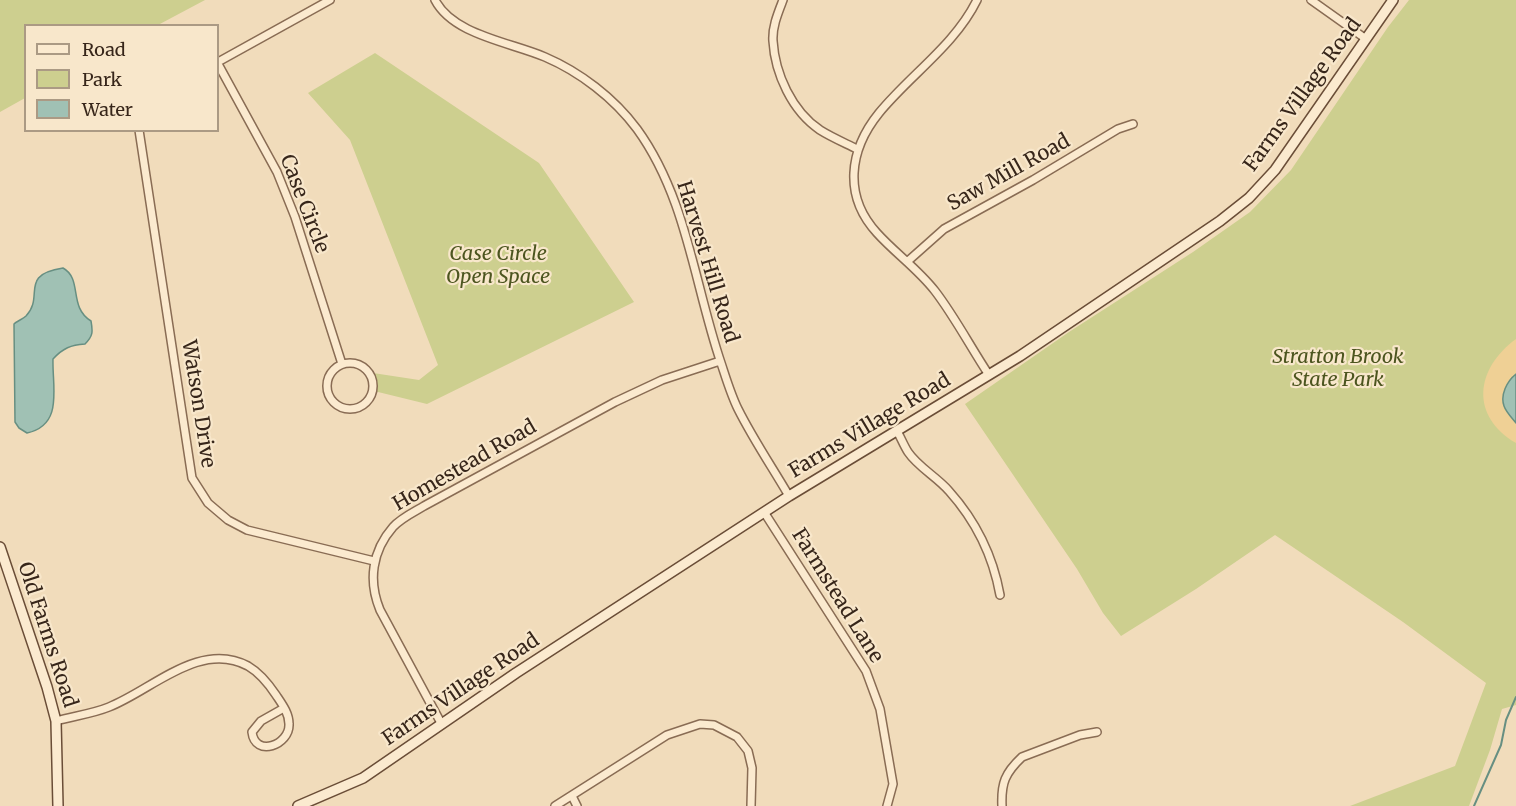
<!DOCTYPE html>
<style>
body{margin:0}
#map{position:relative;width:1516px;height:806px;overflow:hidden;background:#f1dcbb;font-family:Merriweather,serif}
canvas{display:block}
.legend{position:absolute;left:24px;top:24px;width:195px;height:108px;box-sizing:border-box;background:#f8e7cb;border:2px solid #ab9a84;margin:0;padding:8px 10px;list-style:none;font-size:18px;color:#37261a}
.legend li{display:flex;align-items:center;gap:12px;height:30px}
.legend b{width:30px;border:2px solid #ab9a84}
</style>
<div id="map">
<canvas width="1516" height="806"></canvas>
<ul class="legend">
<li><b style="height:8px;background:#fbeacf"></b>Road</li>
<li><b style="height:16px;background:#cdcf8f"></b>Park</li>
<li><b style="height:16px;background:#a0c1b4"></b>Water</li>
</ul>
</div>
<script>
const context = document.querySelector('canvas').getContext('2d');
context.lineJoin = 'round';
function fill(path, color) {
  context.fillStyle = color;
  context.fill(path, 'evenodd');
}
function trace(path, color, width, dash) {
  context.strokeStyle = color;
  context.lineWidth = width;
  context.lineCap = dash ? 'butt' : 'round';
  context.setLineDash(dash || []);
  context.stroke(path);
}
function write(font, color, halo, rows, align = 'center') {
  context.font = font + ' Merriweather,serif';
  context.lineWidth = 4.5;
  context.setLineDash([]);
  context.textBaseline = 'middle';
  context.strokeStyle = halo;
  context.fillStyle = color;
  for (const [text, x, y, turn = 0] of rows) {
    context.save();
    context.translate(x, y);
    context.rotate((+turn || 0) * Math.PI / 180);
    context.textAlign = isNaN(turn) ? turn : align;
    if (halo) context.strokeText(text, 0, 0);
    context.fillText(text, 0, 0);
    context.restore();
  }
}
fill(new Path2D(`
 M0,0H205L158,25L26,26L25,98L0,112Z
 M1409,0H1516V705L1502,709L1490,750L1469,806H1350L1455,766L1486,683L1403,622L1275,535L1196,589L1121,636L1103,613L1077,569L965,404L1069,332L1193,252L1250,212L1291,170L1388,27Z
 M375,53L539,163L634,302L427,404L374,391L376,382L373,373L419,380L438,365L350,140L308,93Z`), '#cdcf8f');
fill(new Path2D(`
 M1516,339V374L1510,379L1504,407L1516,423V443C1470,416 1475,369 1516,339Z`), '#efd095');
const water = new Path2D(`
 M63,268C83,279 68,307 91,321C93,332 93,336 85,344C71,345 63,348 53,359C52,387 64,425 27,433L19,428L15,422L14,324C17,321 23,319 26,316C45,296 18,275 63,268Z
 M1516,374V423C1512,418 1506,412 1504,406C1500,395 1507,381 1516,374Z`);
fill(water, '#a0c1b4');
trace(water, '#678f82', 1.5);
trace(new Path2D(`
 M1474,806L1501,745L1506,720L1516,697`), '#678f82', 2);
const street = new Path2D(`
 M435,0C453,35 510,42 545,57C580,72 614,98 637,129C687,198 694,284 721,363C726,378 731,395 738,409C753,439 772,467 789,496
 M783,0C778,13 772,27 773,41C775,74 792,111 820,130C831,137 845,143 857,149
 M977,0C955,45 910,75 879,113C849,150 843,196 877,233C895,253 918,269 935,291C955,317 971,348 989,375
 M1311,0L1366,39
 M218,62L330,0
 M218,64L277,172L295,217L342,364
 M139,130L192,478L208,503L228,520L247,530L374,561
 M908,261L944,229L1033,180L1118,129L1133,124
 M327 386a23 23 0 1 1 46 0a23 23 0 1 1-46 0Z
 M897,431C901,438 904,446 908,452C918,467 937,477 949,491C975,520 993,556 1000,595
 M764,512L866,671L880,709L893,784L887,806
 M56,721C73,716 92,714 109,707C152,690 200,640 248,666C260,673 268,683 276,695C282,704 289,713 289,724C290,745 255,758 252,732L261,721L284,708
 M441,723L380,610C368,581 372,551 393,527C401,518 414,512 424,506L615,402L662,380L720,361
 M572,796L577,806
 M555,806L667,735L700,724L714,725L737,737L748,751L752,768L751,806
 M1002,806C1001,783 1005,773 1022,757L1080,735L1097,732`);
const secondary = new Path2D(`
 M0,547L47,687L56,721L58,806
 M298,806L363,778L516,673L789,496L1020,356L1220,221L1249,198L1275,170L1393,0`);
trace(street, '#896c54', 10);
trace(secondary, '#6a4d37', 12);
trace(street, '#fbeacf', 7);
trace(secondary, '#fbeacf', 9);
write('20px', '#37261a', '#f8e7cb', [
 ["Farms Village Road",1303,95,-54],
 ["Saw Mill Road",1009,173,-29],
 ["Case Circle",304,204,69],
 ["Harvest Hill Road",707,262,73],
 ["Watson Drive",198,404,81],
 ["Farms Village Road",870,426,-31],
 ["Homestead Road",465,466,-30],
 ["Farmstead Lane",837,596,58],
 ["Old Farms Road",47,635,72],
 ["Farms Village Road",461,690,-34]
]);
write('italic 20px', '#4c551f', '#f8e7cb', [
 ["Case Circle",498,254],
 ["Open Space",498,277],
 ["Stratton Brook",1338,357],
 ["State Park",1338,380]
]);
</script>
